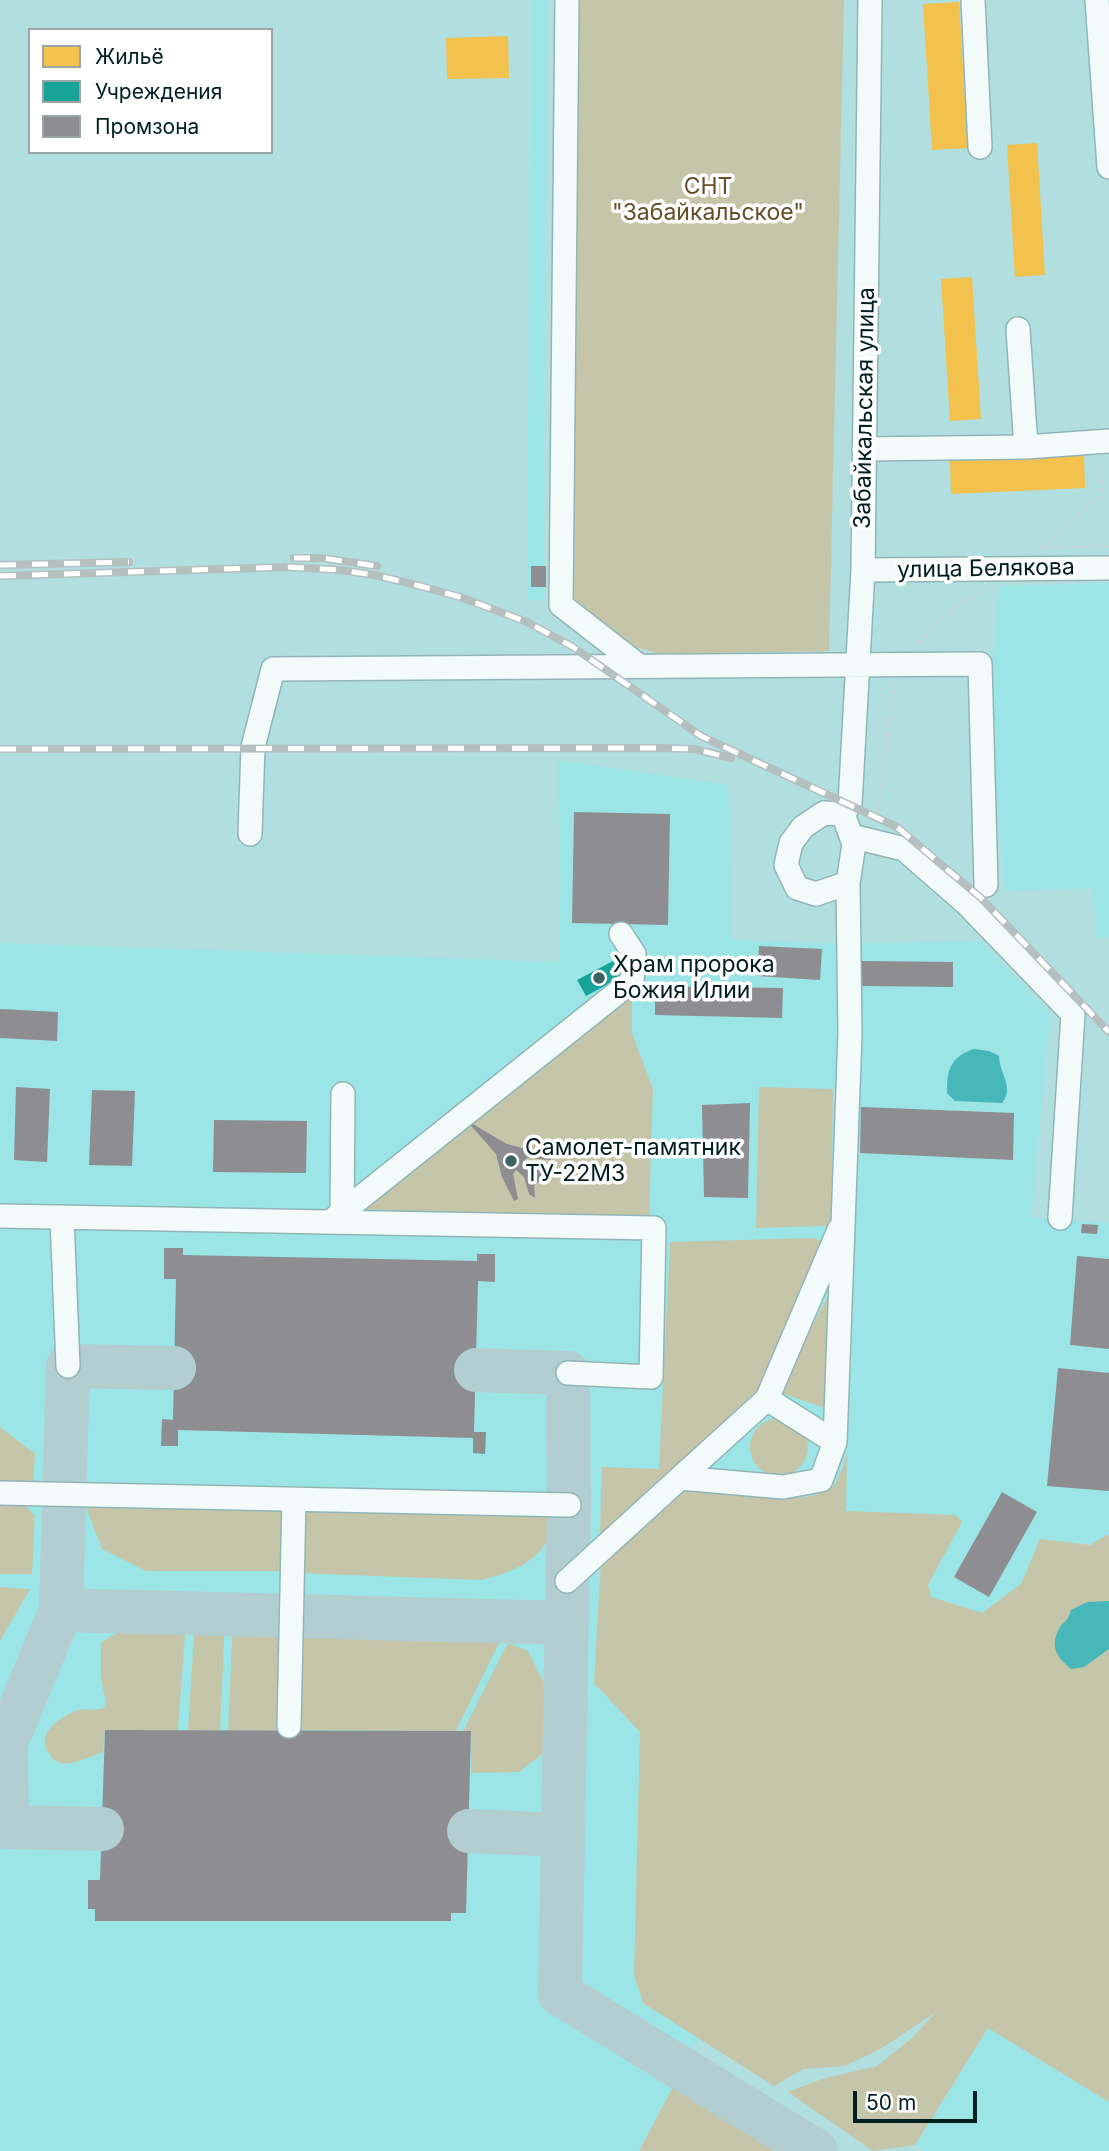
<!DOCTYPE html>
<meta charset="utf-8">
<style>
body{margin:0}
#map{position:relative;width:1109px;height:2151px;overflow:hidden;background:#b1dedf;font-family:Inter,sans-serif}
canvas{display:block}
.legend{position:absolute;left:28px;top:28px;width:245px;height:126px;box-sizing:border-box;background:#fff;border:2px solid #99a5a6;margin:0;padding:9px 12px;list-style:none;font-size:21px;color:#001f21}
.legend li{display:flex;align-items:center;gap:14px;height:35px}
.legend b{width:35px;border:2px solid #99a5a6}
.scale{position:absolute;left:853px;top:2091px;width:124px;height:32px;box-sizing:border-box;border:4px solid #001f21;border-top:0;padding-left:9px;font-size:21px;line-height:24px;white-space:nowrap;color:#001f21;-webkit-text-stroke:5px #fff;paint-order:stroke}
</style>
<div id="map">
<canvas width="1109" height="2151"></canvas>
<ul class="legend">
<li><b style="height:19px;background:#f2c14e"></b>Жильё</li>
<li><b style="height:19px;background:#17a398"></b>Учреждения</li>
<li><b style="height:19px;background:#8d8d92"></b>Промзона</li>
</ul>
<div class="scale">50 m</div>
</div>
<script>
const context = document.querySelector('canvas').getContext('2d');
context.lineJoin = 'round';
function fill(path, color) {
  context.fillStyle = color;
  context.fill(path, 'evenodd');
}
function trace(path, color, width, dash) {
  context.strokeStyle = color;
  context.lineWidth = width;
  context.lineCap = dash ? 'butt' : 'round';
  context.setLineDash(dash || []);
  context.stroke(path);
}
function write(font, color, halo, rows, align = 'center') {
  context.font = font + ' Inter,sans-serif';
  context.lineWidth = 7;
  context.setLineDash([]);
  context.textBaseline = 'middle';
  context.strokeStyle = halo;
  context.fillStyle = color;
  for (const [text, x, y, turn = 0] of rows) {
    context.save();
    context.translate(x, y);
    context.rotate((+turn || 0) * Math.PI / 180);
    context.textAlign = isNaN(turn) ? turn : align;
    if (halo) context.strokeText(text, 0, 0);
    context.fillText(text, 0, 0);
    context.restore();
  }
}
fill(new Path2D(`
 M531,0H547L543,600H527Z
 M1109,583V937L1096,938L1094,888L1005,891L993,754L991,676L1000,586Z
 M558,760L728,785L731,940L845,944L980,941L1050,1014L1031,1217L1109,1223V1534L1090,1545L1040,1539L1021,1584L983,1613L931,1598L639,2151H0V943L560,962Z
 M988,2028L1109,2102V2151H925L915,2145Z`), '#9ce5e6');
fill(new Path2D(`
 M577,0H844L829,651L660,654L624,644L574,611Z
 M632,990V1033L653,1089L649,1219L353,1209Z
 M759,1087L833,1089L831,1221L826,1226L756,1228Z
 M813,1238L824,1241L768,1376L755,1395L600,1534L602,1467L659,1469L670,1242Z
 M830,1292L825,1408L778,1392Z
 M750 1447a29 29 0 1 1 58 0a29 29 0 1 1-58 0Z
 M0,1427L35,1454L33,1485L0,1484Z
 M847,1453L846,1511L956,1515L962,1522L928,1585L931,1597L982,1613L1021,1584L1040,1539L1090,1545L1109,1534V2102L988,2028L915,2145L873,2151L788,2092L822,2079L877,2066L912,2038L936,2012L879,2050L844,2066L803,2069L774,2086L643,2003L634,1975L640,1732L594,1683L601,1559L687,1489C717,1493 816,1510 835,1484C841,1476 844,1462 847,1453Z
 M84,1502L291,1503L289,1571H146L102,1549Z
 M0,1503H23L35,1516L32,1574H0Z
 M299,1503L553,1514C551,1521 551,1530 549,1536C539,1563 506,1574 481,1580L297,1573Z
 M0,1587L30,1589L0,1641Z
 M143,1619L186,1620L178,1730H105L103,1752C92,1756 72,1766 61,1763C55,1762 52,1757 49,1753C37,1737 53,1723 67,1715C86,1704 89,1713 104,1708L106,1702L101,1679V1642Z
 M195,1620L225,1621L220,1730H188Z
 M233,1620L278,1623V1630L284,1636L283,1730L228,1731Z
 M303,1623L486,1630L501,1639L456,1731L293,1730Z
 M508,1643L528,1651L549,1693L546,1751L519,1772L471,1773V1731H463Z
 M673,2087L777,2150V2151H639Z`), '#c5c6a9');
fill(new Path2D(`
 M974,1049L989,1051L999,1056C999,1073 1015,1088 1002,1103L955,1101L947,1093C947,1070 950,1057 974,1049Z
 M1109,1601V1649L1084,1667L1071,1669C1058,1658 1049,1647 1059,1629C1064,1620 1067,1624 1071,1610L1087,1602Z`), '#47b7b9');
fill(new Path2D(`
 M959,2L968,148L932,150L923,4Z
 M508,36L509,78L447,79L446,38Z
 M1037,143L1045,275L1015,277L1007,145Z
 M972,277L981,419L950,421L941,279Z
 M1084,455L1085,488L951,494L950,461Z`), '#f2c14e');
fill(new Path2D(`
 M613,961L621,977L586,996L577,980Z`), '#17a398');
fill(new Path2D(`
 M531,566H546V587H531Z
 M574,812L670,814L668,925L572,923Z
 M759,946L822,949L820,980L757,976Z
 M862,961L953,962V987L862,986Z
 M655,986L783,988L782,1018L655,1015Z
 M0,1009L58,1012L57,1041L0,1038Z
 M16,1087L50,1089L47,1162L14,1160Z
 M92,1090L135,1091L132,1166L89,1165Z
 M750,1103L748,1198L704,1197L702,1105Z
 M861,1107L1014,1113L1013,1160L860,1153Z
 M214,1120L307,1121L306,1173L213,1172Z
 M466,1120L507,1144L553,1156L550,1160L527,1158L523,1162L531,1168L546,1171L554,1177L541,1179L534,1186L535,1198L529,1194L524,1177L516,1170L513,1174L518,1199L514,1201L502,1177L496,1154Z
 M1082,1224L1098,1225L1097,1234L1081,1233Z
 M164,1248H183V1255L477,1261V1254H495V1282L478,1281L474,1432H486L485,1454L473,1453V1438L178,1430V1446H161L162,1419L173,1420L176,1279H164Z
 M1077,1256L1109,1259V1349L1070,1345Z
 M1058,1368L1109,1373V1491L1047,1486Z
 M1002,1492L1037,1512L989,1597L954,1577Z
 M105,1730L471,1731L466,1913H451V1921H95V1909H88V1880H100Z`), '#8d8d92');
trace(new Path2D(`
 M174,1368L68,1366L61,1610L567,1623
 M476,1370L568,1373L569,1505L560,1994L816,2151
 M61,1610L6,1743L7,1827L102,1829
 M469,1831L563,1835`), '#b2ced0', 44);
const minor = new Path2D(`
 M567,0L561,605L638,665
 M973,0L980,147
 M1097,0L1109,167
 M1018,329L1026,447
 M864,449L1026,447L1109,441
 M863,570L1109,568
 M843,814L850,804L863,570L870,0
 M843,814L824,813L803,827L791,843L786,865L797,888L816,894L848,883
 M250,834L253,747L273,669L980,664L986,885
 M851,836L904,849L967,904L1073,1014L1060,1218
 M342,1213L343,1094
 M0,1216L654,1228L651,1377L568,1373
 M62,1217L68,1366
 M330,1222L632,981L634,954L621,934
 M767,1399L835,1442
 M680,1478L767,1399L839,1230
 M0,1493L569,1505
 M567,1581L680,1478L783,1487L821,1480L835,1442L850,1034L848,883L854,844L843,814
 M289,1726L294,1499`);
trace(minor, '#91b5b6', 26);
trace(new Path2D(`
 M1046,547L1109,546
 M1039,549L1102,495L1100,462
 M918,644L939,620L982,589
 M874,820L877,817L894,688L896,683`), '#c5d4d4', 2.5, [5, 3.5]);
trace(minor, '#f3fafa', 23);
const rail = new Path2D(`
 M294,558H322L377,566
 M0,565L129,562
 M0,576L288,567L340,570L375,575L420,586L460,597L527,622L573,647L701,736L897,827L981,898L1109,1032
 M0,749L658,748L694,749L731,758`);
trace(rail, '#b4bfc0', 8);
trace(rail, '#fff', 5, [16]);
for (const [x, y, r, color] of [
 [599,978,7,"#3e6264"],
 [511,1161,7,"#3e6264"]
]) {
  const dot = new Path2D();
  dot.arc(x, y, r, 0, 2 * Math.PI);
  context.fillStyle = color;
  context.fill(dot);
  trace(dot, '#fff', 2.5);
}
write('23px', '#684e26', '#fff', [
 ["СНТ",708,187],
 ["\"Забайкальское\"",708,213]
]);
write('23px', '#001f21', '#fff', [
 ["Забайкальская улица",865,408,-89],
 ["улица Белякова",986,569,-1]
]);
write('23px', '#001f21', '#fff', [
 ["Храм пророка",613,965],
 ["Божия Илии",613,991],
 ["Самолет-памятник",525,1148],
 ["ТУ-22М3",525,1174]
], 'left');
</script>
